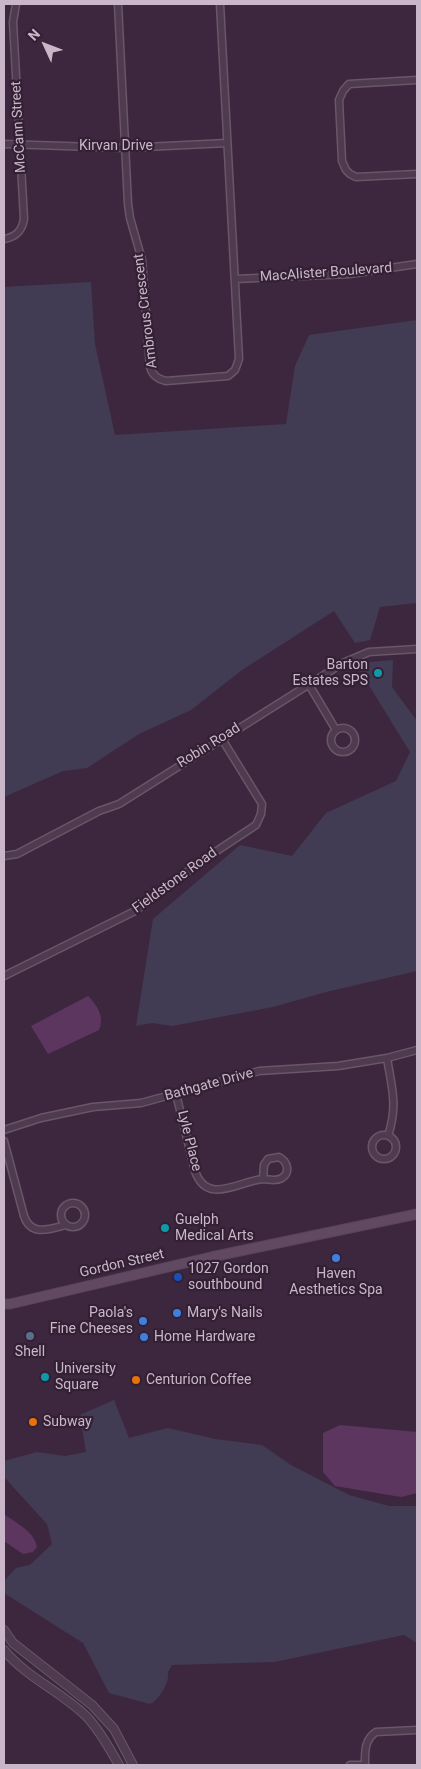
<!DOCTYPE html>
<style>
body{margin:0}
#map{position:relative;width:421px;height:1769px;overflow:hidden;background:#3d273f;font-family:Roboto,sans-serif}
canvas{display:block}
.frame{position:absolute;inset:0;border:5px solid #c9b7c9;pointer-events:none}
.north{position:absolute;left:20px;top:20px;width:50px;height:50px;-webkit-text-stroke:4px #332034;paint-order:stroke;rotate:313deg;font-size:14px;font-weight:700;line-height:20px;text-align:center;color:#c9b7c9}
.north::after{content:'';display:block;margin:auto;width:18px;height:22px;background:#c9b7c9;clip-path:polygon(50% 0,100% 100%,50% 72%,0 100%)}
</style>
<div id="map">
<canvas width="421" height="1769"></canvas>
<div class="frame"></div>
<div class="north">N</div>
</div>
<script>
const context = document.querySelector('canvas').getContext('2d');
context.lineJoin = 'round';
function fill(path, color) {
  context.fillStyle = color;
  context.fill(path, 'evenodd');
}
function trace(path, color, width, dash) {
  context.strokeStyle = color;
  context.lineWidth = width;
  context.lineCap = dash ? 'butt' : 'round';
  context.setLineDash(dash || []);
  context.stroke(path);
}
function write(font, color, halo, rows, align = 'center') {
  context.font = font + ' Roboto,sans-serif';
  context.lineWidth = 4.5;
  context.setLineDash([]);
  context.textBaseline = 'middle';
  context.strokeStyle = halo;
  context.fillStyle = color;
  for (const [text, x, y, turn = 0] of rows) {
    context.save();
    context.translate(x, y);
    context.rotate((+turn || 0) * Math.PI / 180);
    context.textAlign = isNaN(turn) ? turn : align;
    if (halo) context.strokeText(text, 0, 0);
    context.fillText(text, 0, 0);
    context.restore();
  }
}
fill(new Path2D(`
 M91,282L95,344L115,435L286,424L295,366L309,335L417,320V603L380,607L370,640L355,643L334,611L242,670L191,710L139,734L87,768L63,771L4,797V287Z
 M393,660L392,687L417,721V971L326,992L273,1007L172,1026L152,1023L136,1026L153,919L240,845L292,856L326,813L396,781L410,752L357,666L369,662Z
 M114,1400L129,1438L168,1428L215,1439L262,1445L291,1465L349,1495L389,1506H417V1643L404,1635L274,1662L172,1665L168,1672C170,1682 159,1700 150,1704L109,1693L83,1643L4,1593V1581L16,1568L30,1565L52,1544L47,1524L4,1477V1461L37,1452L65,1456L86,1452L80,1415Z`), '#413c54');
fill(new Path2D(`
 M88,996C97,1005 105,1017 99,1030L48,1054L31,1026Z
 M340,1425L417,1432V1493L401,1497L335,1486L323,1472V1433Z
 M4,1514C16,1523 34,1531 37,1547L33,1552L23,1554L4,1541Z`), '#5c365e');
const minor = new Path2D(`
 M118,4L128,204L130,218L142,260L150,367C152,375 157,379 166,381L228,376L235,370L239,359L220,4
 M417,80L349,84L343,91L339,100L342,161L346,170L350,174L356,177L417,174
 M4,144L125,148L227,143
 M4,239C16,237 22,231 24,219L13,22L16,4
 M235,279L349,274L417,264
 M308,683L336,730
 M331 740a12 12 0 1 1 24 0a12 12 0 1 1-24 0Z
 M4,856L17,854L99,811L119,804L343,663L369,652L417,649
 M4,976L135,911L200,862L256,825L261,814L262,804L222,739
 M387,1058C392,1089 398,1105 388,1136
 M176,1094L195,1171C207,1206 239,1181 263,1179C269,1179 275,1182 282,1178C291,1172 287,1161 279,1157L268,1159L264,1165L263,1179
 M4,1130L41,1118L93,1107L141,1103L259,1071L338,1066L387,1058L417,1050
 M372 1147a12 12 0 1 1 24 0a12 12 0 1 1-24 0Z
 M4,1141L24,1216C31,1237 50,1229 66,1225
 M61 1215a12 12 0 1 1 24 0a12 12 0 1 1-24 0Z
 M350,1765H365
 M365,1765C365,1752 364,1740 376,1732L417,1730`);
const tertiary = new Path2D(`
 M4,1630L13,1643L92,1705L114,1729L133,1765
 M4,1650C27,1678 62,1692 87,1717C101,1732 109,1748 119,1765`);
const secondary = new Path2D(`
 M4,1304H10L211,1257L417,1214`);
trace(minor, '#695669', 9);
trace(tertiary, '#695669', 10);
trace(secondary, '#574458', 11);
trace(minor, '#4e3b4f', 6);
trace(tertiary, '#4e3b4f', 8);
trace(secondary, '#614961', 9);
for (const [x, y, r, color] of [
 [378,673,5,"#0f9aa8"],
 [165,1228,5,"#0f9aa8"],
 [336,1258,5,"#3f7fe0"],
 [178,1277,5,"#1a4fb4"],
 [177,1313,5,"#3f7fe0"],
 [143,1321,5,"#3f7fe0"],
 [30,1336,5,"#5c6f8a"],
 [144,1337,5,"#3f7fe0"],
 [45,1377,5,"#0f9aa8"],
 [136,1380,5,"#e8710a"],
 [33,1422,5,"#e8710a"]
]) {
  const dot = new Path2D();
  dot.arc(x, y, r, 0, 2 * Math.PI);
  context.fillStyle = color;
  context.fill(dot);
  trace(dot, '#332034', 2);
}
write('14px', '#c9b7c9', '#332034', [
 ["McCann Street",19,127,-93],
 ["Kirvan Drive",116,146],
 ["MacAlister Boulevard",326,273,-4],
 ["Ambrous Crescent",146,311,-97],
 ["Robin Road",209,746,-32],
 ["Fieldstone Road",175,881,-36],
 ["Bathgate Drive",209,1085,-15],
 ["Lyle Place",189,1141,76],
 ["Gordon Street",122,1264,-13]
]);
write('14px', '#c9b7c9', '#332034', [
 ["Barton",368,665,"right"],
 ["Estates SPS",368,681,"right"],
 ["Guelph",175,1220],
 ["Medical Arts",175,1236],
 ["1027 Gordon",188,1269],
 ["southbound",188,1285],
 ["Haven",336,1274,"center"],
 ["Aesthetics Spa",336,1290,"center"],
 ["Paola's",133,1313,"right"],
 ["Fine Cheeses",133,1329,"right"],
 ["Mary's Nails",187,1313],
 ["Home Hardware",154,1337],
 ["Shell",30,1352,"center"],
 ["University",55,1369],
 ["Square",55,1385],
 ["Centurion Coffee",146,1380],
 ["Subway",43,1422]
], 'left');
</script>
